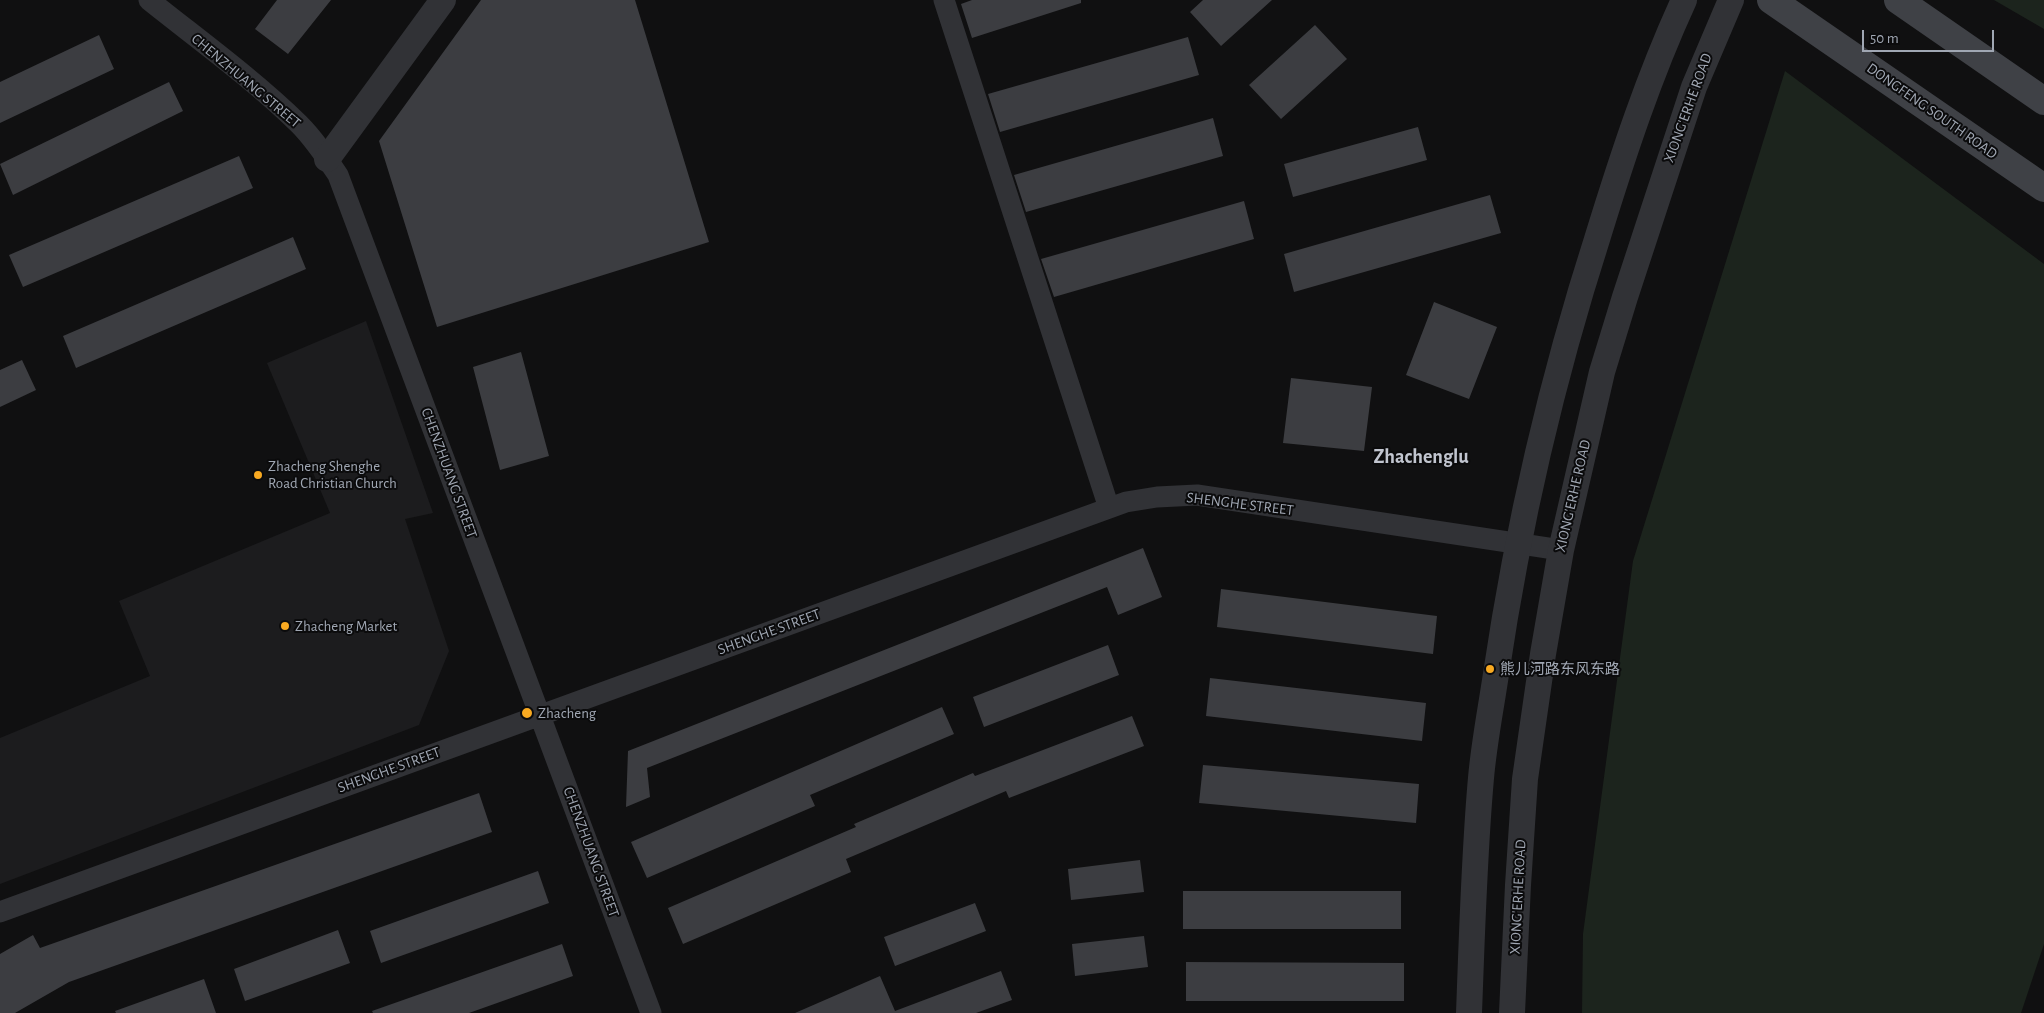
<!DOCTYPE html>
<meta charset="utf-8">
<style>
body{margin:0}
#map{position:relative;width:2044px;height:1013px;overflow:hidden;background:#101011;font-family:"Alegreya Sans",sans-serif}
canvas{display:block}
.scale{position:absolute;left:1862px;top:30px;width:132px;height:22px;box-sizing:border-box;border:2px solid #a0a7b3;border-top:0;padding-left:6px;font-size:15px;line-height:18px;white-space:nowrap;color:#a0a7b3;-webkit-text-stroke:4px #0b0b0c;paint-order:stroke}
</style>
<div id="map">
<canvas width="2044" height="1013"></canvas>
<div class="scale">50 m</div>
</div>
<script>
const context = document.querySelector('canvas').getContext('2d');
context.lineJoin = 'round';
function fill(path, color) {
  context.fillStyle = color;
  context.fill(path, 'evenodd');
}
function trace(path, color, width, dash) {
  context.strokeStyle = color;
  context.lineWidth = width;
  context.lineCap = dash ? 'butt' : 'round';
  context.setLineDash(dash || []);
  context.stroke(path);
}
function write(font, color, halo, rows, align = 'center') {
  context.font = font + ' "Alegreya Sans","Noto Sans SC",sans-serif';
  context.lineWidth = 4;
  context.setLineDash([]);
  context.textBaseline = 'middle';
  context.strokeStyle = halo;
  context.fillStyle = color;
  for (const [text, x, y, turn = 0] of rows) {
    context.save();
    context.translate(x, y);
    context.rotate((+turn || 0) * Math.PI / 180);
    context.textAlign = isNaN(turn) ? turn : align;
    if (halo) context.strokeText(text, 0, 0);
    context.fillText(text, 0, 0);
    context.restore();
  }
}
fill(new Path2D(`
 M366,321L433,513L405,519L449,651L419,725L0,884V738L150,676L119,601L330,513L267,363Z`), '#1c1c1e');
fill(new Path2D(`
 M1994,0H2044V29Z
 M1785,71L2044,264V944L2021,1013H1582L1583,934L1633,561Z`), '#1c241d');
fill(new Path2D(`
 M277,0H331L288,54L255,29Z
 M481,0H635L709,242L437,327L379,141Z
 M972,0H1081V3L972,38L961,4Z
 M1203,0H1272L1221,46L1190,12Z
 M1315,25L1347,59L1281,119L1249,85Z
 M99,35L114,69L0,123V82Z
 M1188,37L1199,75L1000,132L988,94Z
 M169,82L183,111L13,195L0,164Z
 M1213,118L1223,156L1026,212L1014,175Z
 M1418,127L1427,160L1293,197L1284,164Z
 M239,156L253,188L23,287L9,255Z
 M1490,195L1501,233L1294,292L1284,254Z
 M1244,201L1254,239L1054,297L1041,259Z
 M293,237L306,269L76,368L63,336Z
 M1434,302L1497,327L1469,399L1406,375Z
 M521,352L549,456L500,470L473,367Z
 M22,360L36,390L0,407V370Z
 M1291,378L1372,387L1364,451L1283,443Z
 M1143,548L1162,597L1118,615L1107,587L647,768L650,797L626,807L628,751Z
 M1221,589L1437,616L1433,654L1217,627Z
 M1108,645L1119,675L984,727L973,697Z
 M1210,678L1426,703L1422,741L1206,716Z
 M942,707L954,734L810,795L815,806L647,878L631,842Z
 M1132,716L1144,746L1009,798L1006,791L846,859L851,872L683,944L668,908L856,827L854,824L973,773L975,776Z
 M1203,765L1419,784L1416,823L1199,803Z
 M479,793L492,832L69,982L15,1013H0V954L33,935L40,948Z
 M1140,860L1144,892L1071,900L1068,869Z
 M538,871L549,903L381,963L370,931Z
 M1183,891H1401V929H1183Z
 M975,903L986,931L895,966L884,937Z
 M338,930L350,963L245,1001L234,969Z
 M1144,936L1148,967L1075,976L1072,944Z
 M562,944L573,976L469,1013H373L372,1011Z
 M1186,962L1404,963V1001H1186Z
 M1001,971L1012,1000L976,1013H795L880,976L895,1011Z
 M204,979L216,1013H116L115,1011Z`), '#3c3d41');
trace(new Path2D(`
 M149,0C199,40 253,79 299,124C314,139 326,157 338,175L651,1013
 M944,0L1109,508
 M0,912L1126,502L1157,497L1197,495L1561,550`), '#313236', 21);
trace(new Path2D(`
 M327,159L443,0
 M1469,1013C1472,935 1474,856 1481,778C1484,743 1491,708 1496,674C1518,525 1552,379 1598,236C1623,155 1649,76 1684,0
 M1512,1013L1518,885L1525,779L1543,654L1561,550L1602,372L1625,297L1694,87L1731,0`), '#313236', 26);
trace(new Path2D(`
 M1771,0L2044,188
 M1898,0L2044,101`), '#3f4146', 28);
for (const [x, y, r, color] of [
 [258,475,5,"#f8a921"],
 [285,626,5,"#f8a921"],
 [1490,669,5,"#f8a921"],
 [527,713,6,"#f8a921"]
]) {
  const dot = new Path2D();
  dot.arc(x, y, r, 0, 2 * Math.PI);
  context.fillStyle = color;
  context.fill(dot);
  trace(dot, '#0b0b0c', 2);
}
write('15px', '#a0a7b3', '#0b0b0c', [
 ["CHENZHUANG STREET",246,81,40],
 ["XIONG'ERHE ROAD",1688,108,-70],
 ["DONGFENG SOUTH ROAD",1932,111,35],
 ["CHENZHUANG STREET",449,473,70],
 ["XIONG'ERHE ROAD",1573,496,-77],
 ["SHENGHE STREET",1240,504,7],
 ["SHENGHE STREET",769,632,-20],
 ["SHENGHE STREET",389,770,-20],
 ["CHENZHUANG STREET",591,852,70],
 ["XIONG'ERHE ROAD",1518,897,-87]
]);
write('15px', '#a0a7b3', '#0b0b0c', [
 ["Zhacheng Shenghe",268,466],
 ["Road Christian Church",268,483],
 ["Zhacheng Market",295,626],
 ["熊儿河路东风东路",1500,669],
 ["Zhacheng",538,713]
], 'left');
write('bold 20px', '#c1c5cf', '#0b0b0c', [
 ["Zhachenglu",1421,457]
]);
</script>
